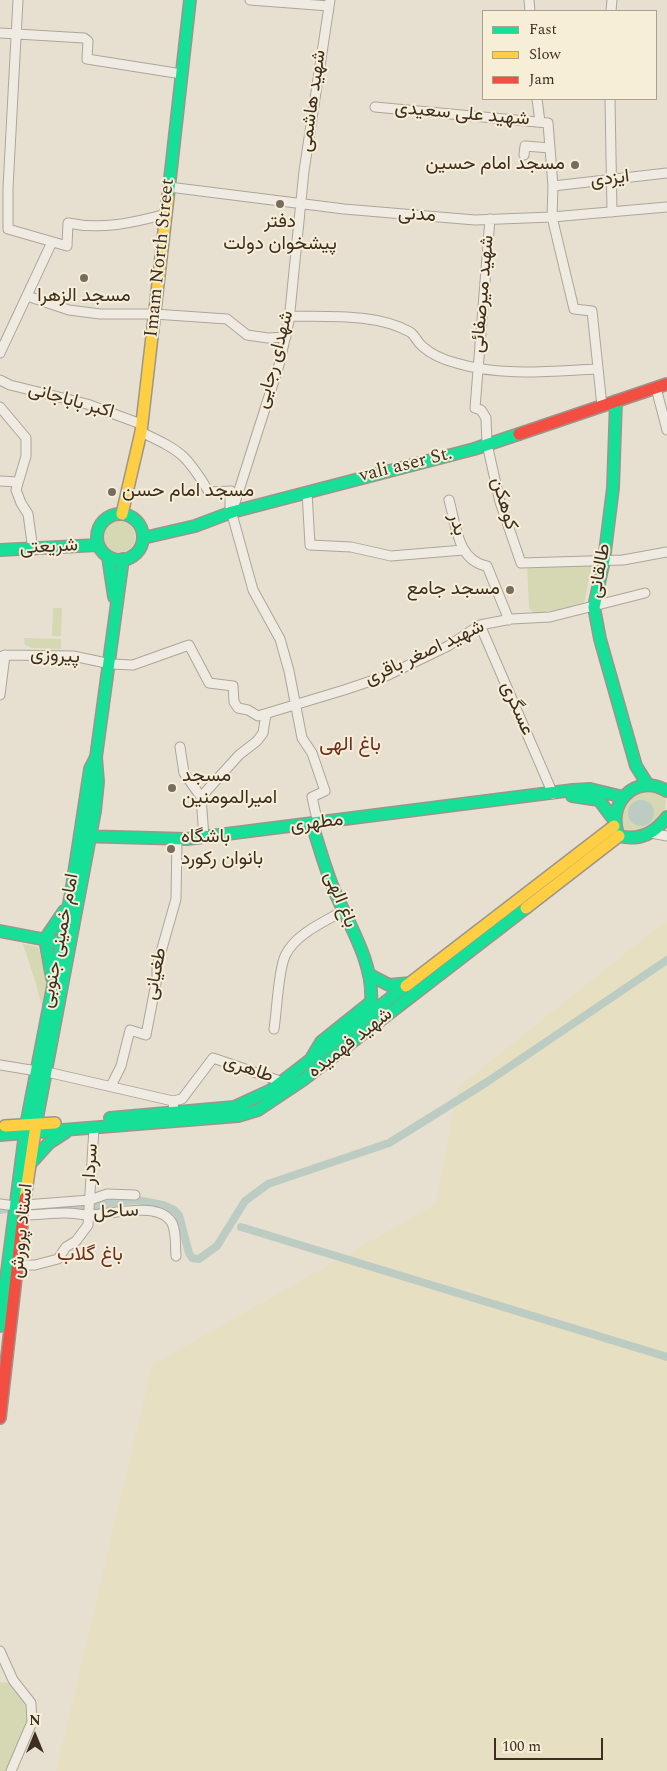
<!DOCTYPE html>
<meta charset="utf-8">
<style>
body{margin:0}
#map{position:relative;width:667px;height:1771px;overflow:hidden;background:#e7e0d1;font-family:Spectral,serif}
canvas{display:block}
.legend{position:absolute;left:482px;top:10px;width:175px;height:90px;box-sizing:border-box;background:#f7eed8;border:1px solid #ada18e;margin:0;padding:6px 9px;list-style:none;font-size:15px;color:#3d2e20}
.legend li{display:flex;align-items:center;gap:10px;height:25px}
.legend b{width:25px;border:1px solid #ada18e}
.north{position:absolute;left:10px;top:1711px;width:50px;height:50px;-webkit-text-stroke:4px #f7eed8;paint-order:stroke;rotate:0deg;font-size:14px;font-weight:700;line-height:20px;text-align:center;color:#3d2e20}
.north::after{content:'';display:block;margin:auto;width:18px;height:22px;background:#3d2e20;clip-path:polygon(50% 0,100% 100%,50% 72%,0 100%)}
.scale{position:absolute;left:494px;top:1738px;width:109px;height:22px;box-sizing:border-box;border:2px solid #3d2e20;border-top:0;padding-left:6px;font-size:15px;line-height:18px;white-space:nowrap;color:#3d2e20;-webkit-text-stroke:4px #f7eed8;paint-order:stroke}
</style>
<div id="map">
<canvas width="667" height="1771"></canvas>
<ul class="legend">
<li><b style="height:6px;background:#16e098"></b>Fast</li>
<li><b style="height:6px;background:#ffcf43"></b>Slow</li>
<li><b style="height:6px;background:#f24e42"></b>Jam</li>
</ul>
<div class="north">N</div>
<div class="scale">100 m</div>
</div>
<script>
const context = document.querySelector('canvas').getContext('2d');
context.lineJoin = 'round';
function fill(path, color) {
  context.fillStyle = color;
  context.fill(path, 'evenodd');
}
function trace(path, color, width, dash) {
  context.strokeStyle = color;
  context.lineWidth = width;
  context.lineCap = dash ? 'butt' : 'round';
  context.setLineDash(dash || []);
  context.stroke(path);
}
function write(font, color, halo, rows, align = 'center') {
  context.font = font + ' Spectral,Vazirmatn,serif';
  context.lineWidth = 4;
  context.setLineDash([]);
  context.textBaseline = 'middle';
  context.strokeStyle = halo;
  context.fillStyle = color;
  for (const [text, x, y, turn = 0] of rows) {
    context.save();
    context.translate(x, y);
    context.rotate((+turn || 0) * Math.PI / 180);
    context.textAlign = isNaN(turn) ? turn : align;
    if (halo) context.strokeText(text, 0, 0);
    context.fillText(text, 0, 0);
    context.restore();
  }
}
fill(new Path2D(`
 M667,920V1771H56L152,1365L436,1204L458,1087Z`), '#e6dfc2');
fill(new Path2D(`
 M103 537a16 16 0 1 1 32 0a16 16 0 1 1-32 0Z
 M594,555L584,604L535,614L529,608L527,564L556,557Z
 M53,608H62L61,636H52Z
 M24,638L61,639V649L32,648L25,645Z
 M647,787L666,795C667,811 661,826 645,833C639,836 628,834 621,835C619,803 620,803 647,787Z
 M23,944L38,947L50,987L45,1018L36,984Z
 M0,1682L10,1683L28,1709L27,1726L8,1771H0Z`), '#d6d7b3');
fill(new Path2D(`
 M628 813a13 13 0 1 1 26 0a13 13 0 1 1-26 0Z`), '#bcccc2');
trace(new Path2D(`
 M0,1210L6,1209
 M32,1211L88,1207L124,1201L137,1200L163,1205L174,1210L179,1215L189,1253L192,1258L199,1259L217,1246L245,1201L268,1184L389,1143L487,1082L667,960
 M241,1227L667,1357`), '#bcccc2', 8);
const street = new Path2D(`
 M18,0L8,188V229L67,246L68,223C101,230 133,223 166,214
 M250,0L329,6
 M529,0L530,11
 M611,11L612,0
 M0,33L84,38L88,41L87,59L182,74
 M537,99L540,122
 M610,99L612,212
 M375,107L548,123L553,186L552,217L574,309L592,311L602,406
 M524,155L525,146L550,148
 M553,186L667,173
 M169,187L344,209L475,220L552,217L667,207
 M490,219L475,408L481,410L486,418L487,444L500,502L521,563L623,560L667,552
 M27,296L69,310L100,314H154L227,319L247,335L268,338L286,337
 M289,316C327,317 376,313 410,332C415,335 417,342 422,346C432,355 444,360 456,363C502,377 551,371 597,369
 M0,353L52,242
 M0,380L10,385L87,404L141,424
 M656,388L667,430
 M0,407L26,438V456L16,490L21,503L28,514L33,550
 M141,432C181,451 186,454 209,492L231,491
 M0,481L18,482
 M228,492L230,495V507L253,590L280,639L289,671L302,738L312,753L325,791L312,797L318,824
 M307,492L310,545L351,547L391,556L463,550
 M449,500C456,524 457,561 487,566L509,620
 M232,512L279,365L289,321L304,171L330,0
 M480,625L553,794
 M0,657L5,655L73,656L111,664L133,665L189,645L209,683L233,686L234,702L238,708L248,710L258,716L344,690L386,676L448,646L480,625L511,619L550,617L645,593
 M0,695L5,655
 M180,747L184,773L201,797L204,837
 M201,797L239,755L257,741L263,733L266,714
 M651,833L667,836
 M274,1029C277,1010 278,972 285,956C295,934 324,922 343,911
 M0,1065L37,1071
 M47,1072L173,1101L174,1112
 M111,1086L121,1066L130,1030L146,1035L157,978V966L176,899L177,839
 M173,1101L182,1099L213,1058L283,1082
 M0,1204L16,1206
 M25,1205L90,1200L107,1194L135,1195
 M23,1215C37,1215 52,1213 66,1213C74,1213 82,1215 89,1215C108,1215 154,1202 169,1219C177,1226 175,1246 176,1256
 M19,1265H35L58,1259L66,1247L76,1241L88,1225L94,1128
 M0,1651L13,1680L31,1703L32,1722L11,1771`);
const fast = new Path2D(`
 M168,197L190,0
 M616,401L613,488L604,560L594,607L600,639L636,766L648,785
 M97 537a23 23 0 1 1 46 0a23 23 0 1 1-46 0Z
 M143,538L195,526L232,512L474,449L519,434
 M0,550L98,545
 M108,557L114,597
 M667,791C636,772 605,804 619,836C639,841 655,833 667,817
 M572,796L599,800L614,820
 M312,824C319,846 325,868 334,890C349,925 374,963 371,1002L321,1042L312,1057
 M80,836L187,839L573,790L590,789L623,797
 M0,931L52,941
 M370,975L389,985L411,983
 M52,978L45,939L64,911
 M110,1118L234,1107L271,1090L406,986
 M36,1124L95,811L98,782L96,757
 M26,1125L71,893L90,769L96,757L123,559
 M0,1135L238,1116L258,1110L303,1080L526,908
 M31,1163L49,1143L66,1132
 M0,1326L26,1125`);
const slow = new Path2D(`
 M122,514L141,432L168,197
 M526,908L619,836
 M406,986L614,826
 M5,1126L55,1123
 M25,1198L36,1125`);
const jam = new Path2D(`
 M519,434L667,384
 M0,1418L25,1198`);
trace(street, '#ada599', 11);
trace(fast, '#9c958a', 14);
trace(slow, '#9c958a', 14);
trace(jam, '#9c958a', 14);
trace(street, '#efebe3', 9);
trace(fast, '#16e098', 11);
trace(slow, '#ffcf43', 11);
trace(jam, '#f24e42', 11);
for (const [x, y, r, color] of [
 [575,165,5,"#786c5e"],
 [280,204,5,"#786c5e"],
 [84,278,5,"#786c5e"],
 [112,492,5,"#786c5e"],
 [510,590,5,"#786c5e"],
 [172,788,5,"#786c5e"],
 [171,849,5,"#786c5e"]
]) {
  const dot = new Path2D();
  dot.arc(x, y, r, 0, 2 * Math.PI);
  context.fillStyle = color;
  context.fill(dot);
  trace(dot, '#f7eed8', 2);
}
write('19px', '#3d2e20', '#f7eed8', [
 ["شهید هاشمی",314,101,-82],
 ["شهید علی سعیدی",462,115,5],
 ["ایزدی",610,180,-7],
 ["مدنی",417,216,4],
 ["Imam North Street",161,258,-84],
 ["شهید میرصفائی",484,294,-85],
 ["شهدای رجایی",276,360,-75],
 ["اکبر باباجانی",71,402,16],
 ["vali aser St.",406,466,-14],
 ["کوهکن",503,504,74],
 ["بدر",456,525,75],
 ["شریعتی",49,548,-3],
 ["طالقانی",601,571,-80],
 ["شهید اصغر باقری",425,654,-25],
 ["پیروزی",55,657,4],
 ["عسگری",516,709,67],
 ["مطهری",317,824,-7],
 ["باغ الهی",339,900,68],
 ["امام خمینی جنوبی",61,941,-79],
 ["طغیانی",157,974,-79],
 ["شهید فهمیده",351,1044,-38],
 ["طاهری",248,1070,19],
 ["سردار",92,1164,-86],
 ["ساحل",116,1213,-3],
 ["استاد پرورش",23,1231,-84]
]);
write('19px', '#3d2e20', '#f7eed8', [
 ["مسجد امام حسین",565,165,"right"],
 ["دفتر",280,223,"center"],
 ["پیشخوان دولت",280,245,"center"],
 ["مسجد الزهرا",84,297,"center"],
 ["مسجد امام حسن",122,492],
 ["مسجد جامع",500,590,"right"],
 ["مسجد",182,777],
 ["امیرالمومنین",182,799],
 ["باشگاه",181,838],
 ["بانوان رکورد",181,860]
], 'left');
write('20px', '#6b2e1e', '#f7eed8', [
 ["باغ الهی",350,746],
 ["باغ گلاب",90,1256]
]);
</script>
